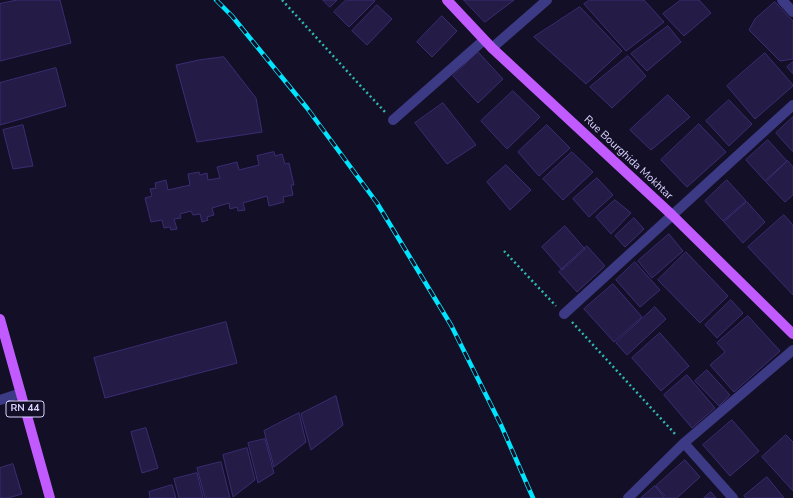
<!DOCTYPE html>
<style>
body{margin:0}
canvas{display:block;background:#130f26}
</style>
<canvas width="793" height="498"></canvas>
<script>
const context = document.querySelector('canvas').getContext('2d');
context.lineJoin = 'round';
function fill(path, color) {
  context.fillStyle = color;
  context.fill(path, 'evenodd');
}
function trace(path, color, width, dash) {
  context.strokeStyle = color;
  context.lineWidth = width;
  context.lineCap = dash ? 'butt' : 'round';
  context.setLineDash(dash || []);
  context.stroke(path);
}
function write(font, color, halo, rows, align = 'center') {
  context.font = font + ' "Nunito Sans",sans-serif';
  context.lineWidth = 4;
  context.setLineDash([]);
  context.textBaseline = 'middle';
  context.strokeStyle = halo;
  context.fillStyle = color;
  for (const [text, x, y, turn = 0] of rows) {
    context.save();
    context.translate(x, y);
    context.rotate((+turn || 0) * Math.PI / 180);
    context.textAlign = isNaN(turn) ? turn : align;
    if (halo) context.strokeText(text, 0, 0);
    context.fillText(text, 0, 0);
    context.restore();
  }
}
const building = new Path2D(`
 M17,0H60L71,43L0,61V4Z
 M323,0H337L330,7Z
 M346,0H374L375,1L349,27L334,12Z
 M464,0H514L485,22Z
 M590,0H644L664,22L626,51L584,4Z
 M681,0H699L711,13L684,36L663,14Z
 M775,2L793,21V59L780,61L749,30L755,19Z
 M377,5L392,19L367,45L352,31Z
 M580,7L622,51L586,84L534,37Z
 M442,16L457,31L432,57L417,42Z
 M668,26L681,42L647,71L631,54Z
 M478,52L503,79L478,103L453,76Z
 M765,53L793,85V86L755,119L727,86Z
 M628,56L646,76L612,108L590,87Z
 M224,57L256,98L262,132L197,142L176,65L199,60Z
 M793,62V74L787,67Z
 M56,68L66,106L0,125V83Z
 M513,91L540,117L507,149L481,121Z
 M668,95L690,117L651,150L630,130Z
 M729,100L752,124L729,146L706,121Z
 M443,103L476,145L447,164L415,123Z
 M793,117V152L776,133Z
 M699,124L726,152L687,187L661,160Z
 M23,125L33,166L13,169L3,130Z
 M547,125L570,148L539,176L518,152Z
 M768,140L787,161L765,181L746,160Z
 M274,152L275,156L282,154L285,164L289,163L294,185H291L293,195L283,197L284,202L269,206L267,196L243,203L245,210L238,211L237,207L230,209L229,203L212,208L214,215L207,217L208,220L202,222L200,214L193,215L191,211L180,214L181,218L174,219L177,229L171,230L170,227L164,228L162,220L151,222L145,198L152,196L150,189L156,188L155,183L166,180L168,190L190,185L188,174L199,172L200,175L207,173L208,180L220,178L217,167L237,162L239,170L259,165L257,156Z
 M572,152L593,172L563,200L543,179Z
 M788,161L793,167V195L785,202L766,182Z
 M506,165L531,190L510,210L487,182Z
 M597,178L613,195L589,217L573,199Z
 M727,180L746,201L723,221L705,201Z
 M615,200L631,213L611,234L596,217Z
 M747,202L765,222L743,243L724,222Z
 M784,215L793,225V295L748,247Z
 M634,218L644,229L625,247L615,236Z
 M565,226L585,249L562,270L542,247Z
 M669,234L683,251L652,278L638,261Z
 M587,246L605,266L577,292L559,272Z
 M686,252L728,296L700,323L658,280Z
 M635,262L660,290L640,307L616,280Z
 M613,284L642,317L614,342L584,309Z
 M731,300L743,313L717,338L705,325Z
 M655,307L666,319L627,355L616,343Z
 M748,316L780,351L734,392L710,365L725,352L717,343Z
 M226,322L237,363L105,398L94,358Z
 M660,333L689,366L661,391L632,358Z
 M707,370L730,395L719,406L695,381Z
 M687,375L715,408L692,428L664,395Z
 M336,396L343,425L311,450L301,414Z
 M299,413L306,442L274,467L264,431Z
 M732,420L759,451L730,476L703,445Z
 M146,428L158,468L142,473L131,432Z
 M786,435L793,442V491L762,457Z
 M265,439L274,473L258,483L248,443Z
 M247,448L255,480L233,497L223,455Z
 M685,460L700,477L677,498H667L656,486Z
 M221,462L230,498H205L197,468Z
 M13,464L22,494L8,498H0V468Z
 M197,473L203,498H179L174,479Z
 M767,477L784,498H746L744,496Z
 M172,485L176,498H150L149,492Z
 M655,486L665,498H641Z
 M711,492L716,498H704Z`);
fill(building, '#241b47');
trace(building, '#3b2d73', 1);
trace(new Path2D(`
 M282,0L357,82L385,112
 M504,251L556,306
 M572,322L676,435`), '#2fb8b0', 2.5, [2, 3]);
trace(new Path2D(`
 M782,0L793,12
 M492,48L547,0
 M393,120L484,40
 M564,314L793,105
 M0,400L21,393
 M684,443L733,498
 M628,498L684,443L793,350`), '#3d3a85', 10);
trace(new Path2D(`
 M447,0L492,48L672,215L793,334
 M0,319L50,498`), '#c25bff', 10);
const rail = new Path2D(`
 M216,0L232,16L307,108L377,203L451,325L501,425L533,498`);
trace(rail, '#00e5ff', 4.5);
trace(rail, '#130f26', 3, [9]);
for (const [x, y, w] of [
 [25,409,38]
]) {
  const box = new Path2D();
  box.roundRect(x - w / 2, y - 8, w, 16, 3);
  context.fillStyle = '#130f26';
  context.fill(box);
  trace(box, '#d9d4ff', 1);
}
write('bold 10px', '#d9d4ff', null, [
 ["RN 44",25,409]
]);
write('11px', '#d9d4ff', '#130f26', [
 ["Rue Bourghida Mokhtar",628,158,43]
]);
</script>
